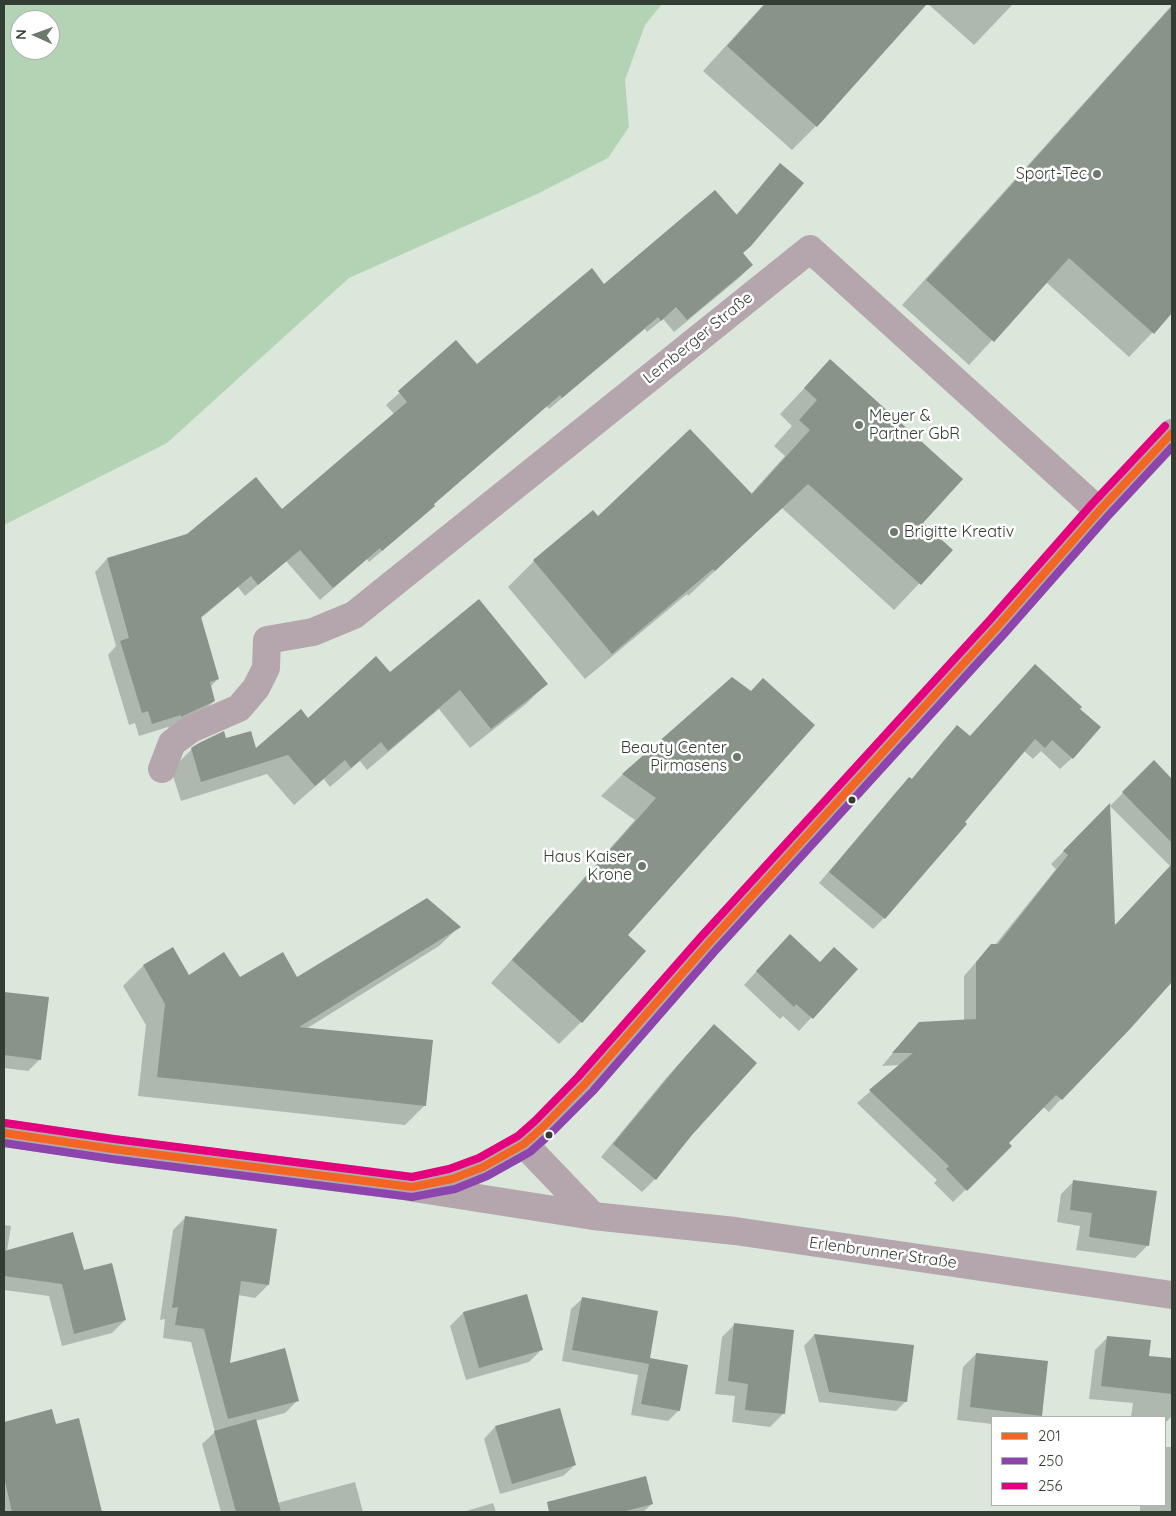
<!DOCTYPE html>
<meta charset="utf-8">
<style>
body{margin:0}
#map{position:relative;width:1176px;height:1516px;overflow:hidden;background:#dbe7db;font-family:Quicksand,sans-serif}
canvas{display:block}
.frame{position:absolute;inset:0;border:5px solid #343d34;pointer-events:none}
.legend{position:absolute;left:991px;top:1416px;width:175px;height:90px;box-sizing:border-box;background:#fff;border:1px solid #aeb1ae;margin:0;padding:6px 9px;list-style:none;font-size:15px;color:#343d34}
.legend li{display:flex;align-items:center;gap:10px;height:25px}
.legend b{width:25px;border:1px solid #aeb1ae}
.north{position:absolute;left:10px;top:10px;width:50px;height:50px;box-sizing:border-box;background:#fff;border:1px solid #aeb1ae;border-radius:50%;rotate:272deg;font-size:14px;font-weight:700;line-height:20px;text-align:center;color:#343d34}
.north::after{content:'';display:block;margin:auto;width:18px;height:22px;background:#6e786e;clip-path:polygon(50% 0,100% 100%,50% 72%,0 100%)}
</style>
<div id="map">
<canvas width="1176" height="1516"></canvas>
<div class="frame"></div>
<ul class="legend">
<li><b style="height:6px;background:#f26522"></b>201</li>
<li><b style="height:6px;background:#8e44ad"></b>250</li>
<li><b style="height:6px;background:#e5007d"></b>256</li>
</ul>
<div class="north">N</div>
</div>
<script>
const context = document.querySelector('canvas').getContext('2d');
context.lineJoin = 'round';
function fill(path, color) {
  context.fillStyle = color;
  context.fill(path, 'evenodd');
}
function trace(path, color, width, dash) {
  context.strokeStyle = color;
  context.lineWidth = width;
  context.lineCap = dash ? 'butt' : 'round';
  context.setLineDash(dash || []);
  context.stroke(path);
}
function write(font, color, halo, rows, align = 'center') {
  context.font = font + ' Quicksand,sans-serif';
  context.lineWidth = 5;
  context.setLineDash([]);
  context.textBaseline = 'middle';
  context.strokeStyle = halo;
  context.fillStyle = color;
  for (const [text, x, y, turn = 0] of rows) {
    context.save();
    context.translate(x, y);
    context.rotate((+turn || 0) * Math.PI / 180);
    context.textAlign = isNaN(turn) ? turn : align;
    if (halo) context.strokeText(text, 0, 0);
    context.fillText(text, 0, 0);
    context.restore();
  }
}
fill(new Path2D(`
 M4,4H662L645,25L625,80L629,127L608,158L537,194L349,278L167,443L4,525ZM20,20H50V50H20Z`), '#b3d4b4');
fill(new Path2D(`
 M764,4H925L816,126L792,150L703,71Z
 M928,4H1013L974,45Z
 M1172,5V312L1129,357L1046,282L969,365L902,305Z
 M780,165L742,254L752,265L739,278L674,332L663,319L647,332L645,329L549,409L546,406L433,505L421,518L369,562L367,559L320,600L286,561L245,596L238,587L200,619L218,679L210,687L214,701L201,714L169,728L168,727L139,736L135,723L129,725L108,655L116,646L95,572L107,559L187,535L282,510L394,414L386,405L456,342L477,366L604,285L735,216Z
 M830,361L921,523L951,550L894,610L782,508L688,596L687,594L585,679L508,587L534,561L593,512L598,518L750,495L785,456L774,446L792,426L780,414Z
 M1035,666L1072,758L1060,769L1041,751L1033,759L1024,751L884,918L873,929L819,883L898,790L909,779L911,780L946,738L957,727L970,737Z
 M390,674L546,684L526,704L470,748L439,709L367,770L360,761L330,787L324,779L294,805L267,774L181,801L171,770L192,749L226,740L256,750Z
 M732,679L626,935L581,1022L559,1044L491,983L635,820L601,796L622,775Z
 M1154,762L1172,781V915L1159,931L1172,943V980L1129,1028L1061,1099L1049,1112L1043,1107L1008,1143L1010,1146L953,1202L934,1183L937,1180L857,1103L900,1065L882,1066L907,1036L964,1021V976L991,945H995L1056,869L1051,864L1109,806L1114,927L1170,866L1110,806Z
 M459,927L439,946L306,1029L425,1105L405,1125L138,1096L146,1025L123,986L143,966L172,949L188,977L296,978Z
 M777,949L820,964L856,969L799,1031L783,1016L780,1019L744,985Z
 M4,993L48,999L40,1059L28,1071L4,1068Z
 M701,1039L691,1134L655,1179L642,1192L601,1157L667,1077Z
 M1074,1181L1148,1245L1135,1258L1076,1250L1080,1226L1057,1222L1061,1194Z
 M186,1217L268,1285L255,1298L238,1295L228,1364L298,1400L285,1413L255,1421L277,1503L355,1482L363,1512H221L202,1444L215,1432L191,1342L163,1338L165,1319L160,1320L173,1230Z
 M4,1225L11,1226L7,1251L83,1272L125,1320L112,1333L62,1346L49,1296L4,1290Z
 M526,1295L542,1349L529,1362L466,1380L450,1326L463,1313Z
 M583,1298L648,1359L679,1410L668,1421L631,1415L638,1375L562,1361L571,1309Z
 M735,1324L783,1414L770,1427L732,1422L735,1396L715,1394L722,1337Z
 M814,1335L906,1401L896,1411L819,1402L804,1346Z
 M1108,1337L1148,1357L1172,1359V1416L1165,1423V1417H1131L1133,1403L1089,1399L1095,1350Z
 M976,1354L1041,1415L1038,1417H992V1424L957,1420L963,1367Z
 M559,1409L575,1465L563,1476L500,1494L484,1439L495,1427Z
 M52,1411L82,1512H4V1423Z
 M1165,1447H1172V1512H1140V1505H1165Z
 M493,1503L496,1512H463Z
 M652,1504L643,1512H557V1510Z`), '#0003');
fill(new Path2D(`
 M765,4H927L817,127L727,46Z
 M1172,6V313L1154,334L1069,258L994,342L926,280Z
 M780,163L804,183L751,246L743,253L753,265L687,320L676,307L661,321L658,317L562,398L560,395L434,504L435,506L382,551L380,548L333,588L300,550L258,585L251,576L201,617L219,679L210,682L215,701L181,717V715L152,724L148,711L142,713L120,641L129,638L107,558L187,534L256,477L282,509L407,402L398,391L456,340L477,364L592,268L604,284L715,190L737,215Z
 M830,359L963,479L923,523L953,550L921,585L808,484L715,571L713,569L612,654L533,560L593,510L598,516L690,429L752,494L810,430L799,420L817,400L804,388Z
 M479,599L548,684L491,729L460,690L388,751L381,742L351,768L345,760L315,786L288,755L201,782L191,748L199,743L224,731L226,738L251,731L256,748L301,709L308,718L376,656L390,672Z
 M1035,664L1082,707L1080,709L1101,727L1073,759L1052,740L1045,748L1035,739L965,822L967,824L885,919L829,872L909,777L912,779L957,725L970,736Z
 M732,677L751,691L763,678L815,725L628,935L646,951L582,1023L512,960L656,798L622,774Z
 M1154,760L1172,779V843L1122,792Z
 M1110,803L1115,925L1172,864V982L1130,1029L1062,1100L1056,1095L1009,1143L1012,1146L967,1191L946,1169L949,1166L869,1090L913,1053H892L919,1022L976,1019V962L991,944H998L1068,855L1063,851Z
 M427,898L461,927L299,1027L433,1040L426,1106L157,1077L165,1004L143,965L173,947L189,975L224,952L240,977L283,952L297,977Z
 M790,934L820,962L834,947L858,969L813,1019L796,1004L794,1007L756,971Z
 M4,992L49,997L41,1060L4,1055Z
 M714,1024L757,1063L692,1135L656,1180L613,1144L680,1063Z
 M1073,1180L1157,1191L1149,1246L1089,1237L1092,1213L1070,1210Z
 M185,1216L277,1229L269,1285L241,1281L230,1363L285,1348L299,1401L228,1419L204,1329L175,1325L178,1307L172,1308Z
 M73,1232L84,1270L112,1263L126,1320L74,1334L62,1284L4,1276V1251Z
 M527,1294L543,1350L479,1368L463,1312Z
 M582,1297L658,1311L650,1358L688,1365L680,1411L641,1404L649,1364L572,1350Z
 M734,1323L794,1330L785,1414L745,1410L748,1384L728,1381Z
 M814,1334L914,1345L907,1402L829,1392Z
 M1107,1336L1151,1340L1149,1356L1172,1358V1394L1101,1386Z
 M976,1353L1048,1361L1042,1416L970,1407Z
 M560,1408L576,1465L512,1484L495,1426Z
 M52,1409L56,1424L79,1418L102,1512H12L4,1477V1422Z
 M256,1419L281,1512H236L214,1431Z
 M646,1476L653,1504L622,1512H549L547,1502Z`), '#899389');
trace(new Path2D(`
 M162,769L172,743L191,729L239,708L256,688L266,668L267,640L313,632L354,615L810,249L1099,511
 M524,1144L593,1216
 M414,1188L593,1216L735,1231L1172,1295`), '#b5a6ae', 28);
trace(new Path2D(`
 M4,1133L113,1149L412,1187L452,1179L483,1167L524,1144L542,1128L585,1084L707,945L997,627L1099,511L1172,433`), '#b2a7ac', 28);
trace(new Path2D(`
 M4,1133L113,1149L412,1187L452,1179L483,1167L524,1144L542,1128L585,1084L707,945L997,627L1099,511L1172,433`), '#f26522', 8);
trace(new Path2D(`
 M4,1143L112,1159L412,1197L455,1189L487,1176L530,1152L549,1135L593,1091L714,952L1004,634L1106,518L1172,447`), '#8e44ad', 8);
trace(new Path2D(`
 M5,1123L114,1139L412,1177L449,1169L479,1158L518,1136L535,1121L578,1077L700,938L990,620L1092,504L1165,426`), '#e5007d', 8);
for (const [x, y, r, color] of [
 [1097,174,5,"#6e786e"],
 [859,425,5,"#6e786e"],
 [894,532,5,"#6e786e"],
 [737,757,5,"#6e786e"],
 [852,800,4.5,"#343d34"],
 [642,866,5,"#6e786e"],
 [549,1135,4.5,"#343d34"]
]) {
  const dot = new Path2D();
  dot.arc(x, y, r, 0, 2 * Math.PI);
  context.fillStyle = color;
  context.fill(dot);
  trace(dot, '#fff', 2);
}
write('16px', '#343d34', '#fff', [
 ["Sport-Tec",1087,174],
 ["Meyer &",869,416,"left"],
 ["Partner GbR",869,434,"left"],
 ["Brigitte Kreativ",904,532,"left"],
 ["Beauty Center",727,748],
 ["Pirmasens",727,766],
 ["Haus Kaiser",632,857],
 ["Krone",632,875]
], 'right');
write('16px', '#343d34', '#fff', [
 ["Lemberger Straße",698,338,-39],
 ["Erlenbrunner Straße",883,1253,8]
]);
</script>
